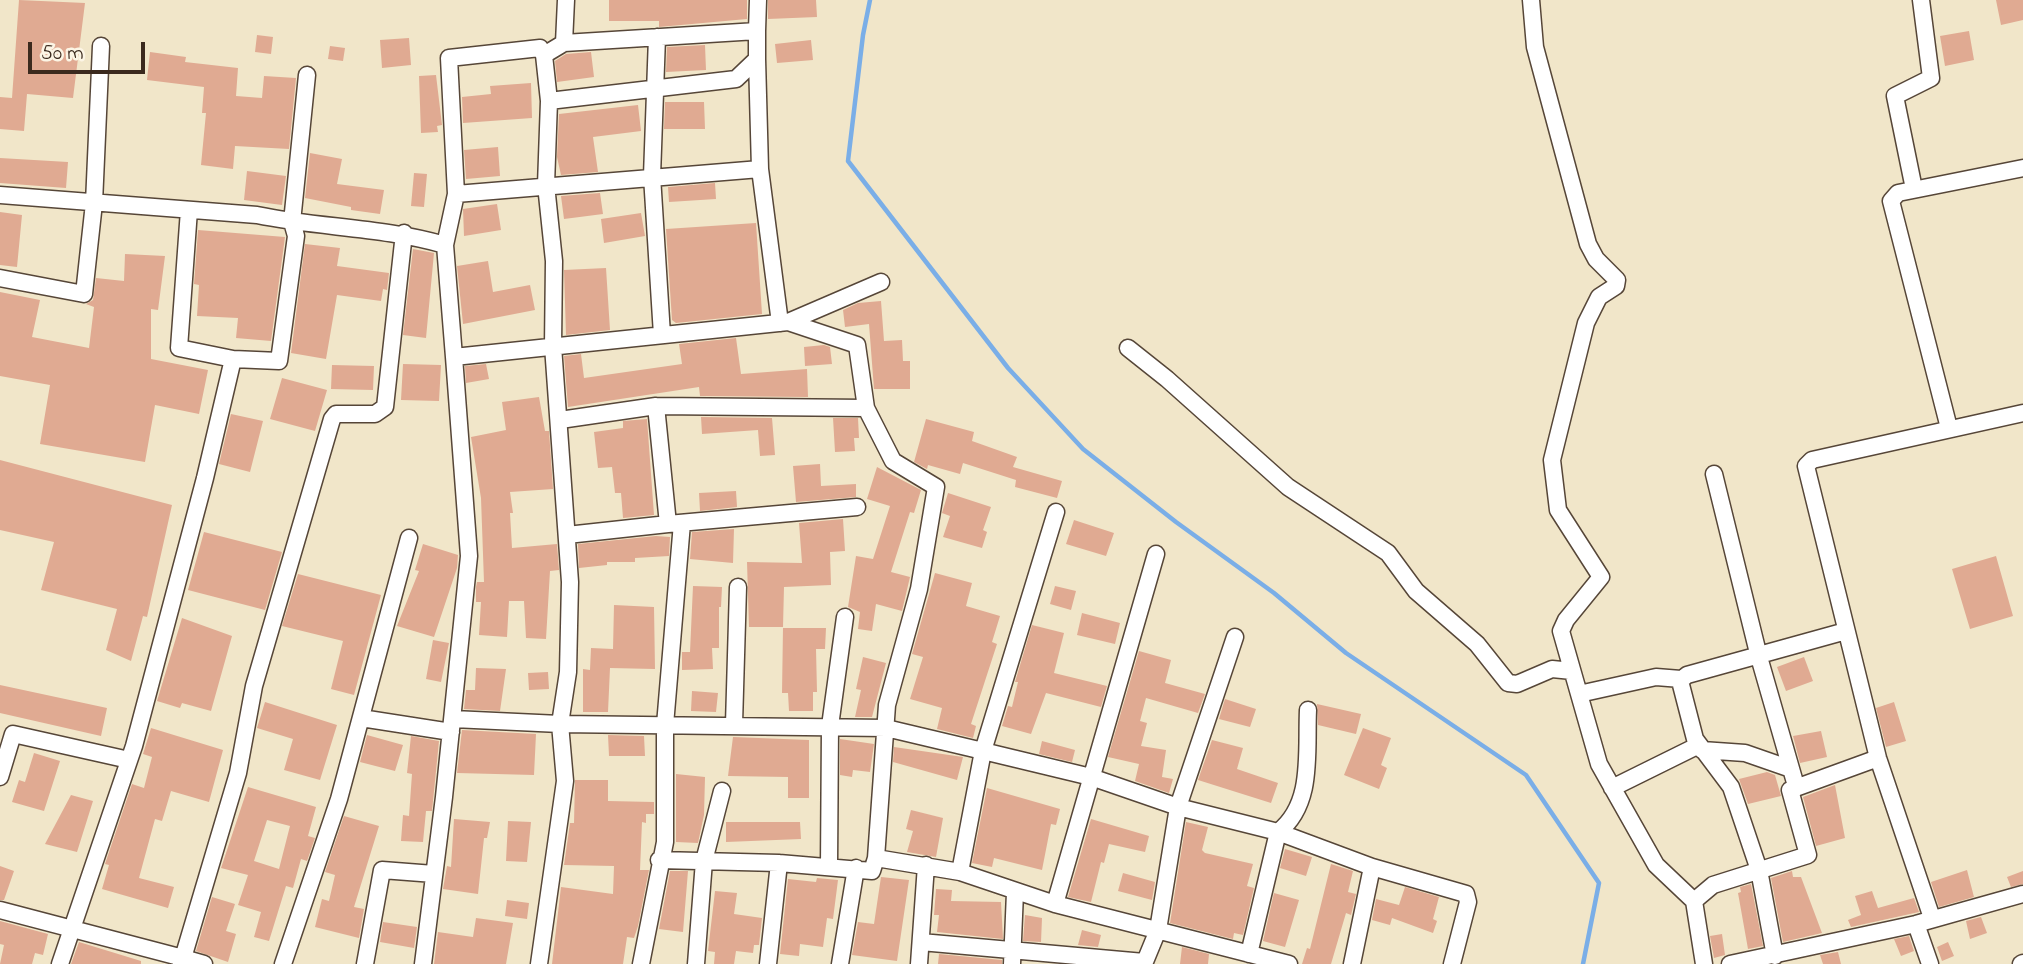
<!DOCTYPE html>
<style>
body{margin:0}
#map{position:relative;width:2023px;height:964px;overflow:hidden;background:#f1e6c9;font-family:"Indie Flower",sans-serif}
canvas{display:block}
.scale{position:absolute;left:28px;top:42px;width:117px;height:32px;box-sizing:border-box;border:4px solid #3b2a1e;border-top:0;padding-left:9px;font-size:21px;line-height:24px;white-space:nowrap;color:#3b2a1e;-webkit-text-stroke:5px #fcf5e5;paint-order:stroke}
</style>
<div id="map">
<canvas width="2023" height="964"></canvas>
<div class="scale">50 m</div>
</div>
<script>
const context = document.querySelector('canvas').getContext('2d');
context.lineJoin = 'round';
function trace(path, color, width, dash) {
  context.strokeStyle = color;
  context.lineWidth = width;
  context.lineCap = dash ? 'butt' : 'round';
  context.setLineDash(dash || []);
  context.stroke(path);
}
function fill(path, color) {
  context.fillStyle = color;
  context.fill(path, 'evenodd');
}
trace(new Path2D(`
 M870,0L863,35L848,161L1008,368L1083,449L1176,522L1274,593L1346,653L1526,775L1599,883L1583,964`), '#7aaee7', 4.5);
fill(new Path2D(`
 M19,0L85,3L73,98L27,94L24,131L0,129V97L12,98Z
 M609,0H747V19L659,27V21H609Z
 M768,0H816L817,17L768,19Z
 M1996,0H2023V20L2001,25Z
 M1969,31L1974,60L1945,66L1940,36Z
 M257,35L273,37L271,54L255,52Z
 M409,38L411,65L382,68L380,40Z
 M811,40L813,60L777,63L775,44Z
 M705,45L706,70L666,72L667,47Z
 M330,46L345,48L343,61L328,59Z
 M150,52L186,57L185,62L238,68L236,96L262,98L264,76L296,78L289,149L235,146L233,169L201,165L206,113H202L204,87L147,80Z
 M591,52L594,77L557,82L555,61L566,54Z
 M436,75L442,125L437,126L438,132L421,133L419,76Z
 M531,83L532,118L463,123L462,97L491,94L490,86Z
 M665,102H704L705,129H664Z
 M638,105L641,131L593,137L598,172L561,175L557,157L559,114Z
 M498,147L500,176L466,179L464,150Z
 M310,153L342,159L337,184L384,190L380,214L351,210V207L305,198Z
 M0,158L68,162L66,188L0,183Z
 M247,171L286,176L282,205L244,200Z
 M414,173L427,174L424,207L411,206Z
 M715,183L716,199L669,202L668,187Z
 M600,193L603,214L564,219L561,196Z
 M497,204L501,230L464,236L463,209Z
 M0,212L22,215L17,267L0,265Z
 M641,213L645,236L604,243L601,219Z
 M756,223L762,314L676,323L672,320L666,229Z
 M198,230L285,237L271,341L236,338L238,318L197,316L199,285L194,284Z
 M305,244L340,248L337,266L389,273L387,290L383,289L381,301L337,295L326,359L291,353Z
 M413,249L434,253L426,338L403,335Z
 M125,254L165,256L158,310L151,309V359L208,370L199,414L155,405L145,462L40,444L50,385L0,376V292L40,300L32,337L89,348L94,307L86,304L93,300L96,278L124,281Z
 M488,261L493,292L530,285L535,310L463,324L457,266Z
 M606,268L610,330L566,335L564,270Z
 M881,301L884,341L902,340L903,361H910V389H874L869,324L845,327L843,310L858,303Z
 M736,338L741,374L807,369L808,397L700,396L699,387L568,407L564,356L581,354L584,378L682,364L679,344Z
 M824,345L830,347L832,364L805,366L804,347Z
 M403,364L441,365L439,401L401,400Z
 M486,364L489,379L466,383L465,366Z
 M332,365L374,366L373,390L331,389Z
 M282,378L327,390L315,431L270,419Z
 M539,397L545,431H549L553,489L510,492L513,513H510L512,548L557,544L559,570L550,571L546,639L526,638L524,601H509L507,637L479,635L481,602H476V587L477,582H484L481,498L471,437L506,430L502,402Z
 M231,414L263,421L250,472L219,464Z
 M701,417L772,418L775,455L760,456L758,430L702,434Z
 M833,418H858L859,438H854L855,451L835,452Z
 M647,419L654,515L623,518L621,493H615L612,467L598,468L594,432L623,428V421Z
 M926,419L974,432L972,441L1017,457L1013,467L1062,481L1057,498L1015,487L1016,480L963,463L960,474L928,465L927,469L914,462Z
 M0,460L172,505L147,617L143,616L131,661L106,650L117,609L41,590L54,542L0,530Z
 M820,464L821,486L856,484V497L796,502L793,466Z
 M877,467L921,490L914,513L910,512L891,572L910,577L902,611L876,604L872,631L858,629L860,612L848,607L856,556L873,559L890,506L867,499Z
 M736,491L737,507L700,511L699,493Z
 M948,493L991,507L983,530L987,532L982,548L943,537L950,516L942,513Z
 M843,519L845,551L830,552L831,585L784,587L783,627H749L747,562L802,563L799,523Z
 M1074,520L1114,533L1106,556L1066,544Z
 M734,529L733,563L690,559L692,532Z
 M204,532L282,552L265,610L188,590Z
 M656,536L670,537L669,556L635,558V562H607V565L579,568L578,544Z
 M423,544L458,555L457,568L434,637L397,626L419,571L415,570Z
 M1996,556L2013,616L1970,629L1952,569Z
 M935,573L972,583L966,606L1000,616L992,642L997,644L971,724L976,726L973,738L937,729L942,708L910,699L923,657L912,654Z
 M298,574L381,595L354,695L331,689L343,641L282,626Z
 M693,586L722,587L721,607H719V648H712L713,669L682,670V652H690Z
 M1055,586L1076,591L1071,610L1050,604Z
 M614,605L654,607L655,669L610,668L608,712H583V669L590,670L591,648L613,649Z
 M1082,613L1120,623L1115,644L1077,635Z
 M182,618L232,636L211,711L182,703L180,708L157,701Z
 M1032,625L1064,633L1054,673L1107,686L1101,707L1046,693L1031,734L1002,726L1008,706L1012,707L1018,682H1015Z
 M783,628H826L825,649H816L817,692H813V711H789L788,693H782Z
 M433,640L449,643L441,682L426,679Z
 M1139,651L1171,660L1165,683L1205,694L1198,713L1146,698L1140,721L1147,723L1141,746L1166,750L1162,777L1173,779L1169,793L1135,781L1139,764L1108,757Z
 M863,657L886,663L872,717H855L861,690L856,689Z
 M1804,657L1813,681L1786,691L1777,667Z
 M476,668L506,669L500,711L464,709L466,690H475Z
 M548,672L549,689L529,690L528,673Z
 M0,685L107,708L101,736L0,713Z
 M692,691L718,693L716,712L691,711Z
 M1225,699L1256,709L1250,727L1219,719Z
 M265,702L337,725L320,780L284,770L293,739L257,728Z
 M1894,702L1906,741L1886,747L1876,708Z
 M1317,704L1361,714L1356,734L1318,725Z
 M151,728L223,750L209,802L171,791L162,821L155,819L139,878L174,887L168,908L102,889L109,865L105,864L132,784L144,788L152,757L143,754Z
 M1363,728L1391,738L1381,765L1387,768L1379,789L1344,775Z
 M462,730L536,734L534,775L457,773Z
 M1821,731L1827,757L1800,763L1793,736Z
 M367,735L403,745L395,771L360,762Z
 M608,735L644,736L645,756H609Z
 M411,736L439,741L432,811H426L423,842L401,841L403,815L409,816L412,774L407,773Z
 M733,737L809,740V798H788V777L728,776Z
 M840,739L874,744L870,772L853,770L852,777L840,775Z
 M1212,740L1243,748L1237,769L1278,783L1271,803L1198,780Z
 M1042,741L1075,750L1072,762L1039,754Z
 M894,747L963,757L957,780L893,762Z
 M34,753L60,761L44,811L12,802L19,780L25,782Z
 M1767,772L1775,775L1781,796L1748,804L1739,779Z
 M676,774L705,777L704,815L698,843L676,842Z
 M575,780H608V801L654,802V814H646V823L642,822L640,870H649L638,926L634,938L627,937L623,964H552L561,887L613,894L614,866L564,865L570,823H574Z
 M1835,785L1845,838L1816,846L1803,797Z
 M248,787L316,807L308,836L315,838L307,861L301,859L293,888L286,886L269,941L254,937L261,912L238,905L248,875L221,868ZM267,820L290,826L279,869L254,861Z
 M987,788L1060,809L1056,825L1051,824L1042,870L994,858L992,867L972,863Z
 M71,795L93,801L77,852L45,844Z
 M911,810L943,818L936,857L907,852L913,831L906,829Z
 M344,816L379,826L354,907L364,909L359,938L315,927L322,899L329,901L335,875L325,872Z
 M454,819L490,822L487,838H484L478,894L443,889L447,866L451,867Z
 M1091,819L1149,836L1145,852L1109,844L1104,863L1101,862L1091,902L1068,897Z
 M508,821L531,822L527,862L506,861Z
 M726,822H800L801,839L726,842Z
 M1186,822L1208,827L1202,850L1205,853L1253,864L1247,886L1254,888L1243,935L1234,933L1233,939L1170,923Z
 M1285,849L1312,857L1306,876L1280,868Z
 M1331,864L1353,871L1348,892L1356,894L1351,915L1346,913L1331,964H1302L1307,948L1310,949Z
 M0,866L14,871L4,900H0Z
 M1967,870L1974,897L1939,907L1931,882Z
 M670,871H688L683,932L659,929Z
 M1792,871L1793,877H1801L1822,933L1783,942L1771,878Z
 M2023,871V884L2011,887L2007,877Z
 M1123,873L1155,882L1152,900L1118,891Z
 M881,877L909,880L897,961L852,955L858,922L874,924Z
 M817,878L838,880L833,919L827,918L823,947L800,944L799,956L780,954L788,879L816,882Z
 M1751,884L1763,946L1748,949L1738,893L1741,892L1740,887Z
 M1405,887L1439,897L1433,919L1437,921L1433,933L1392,918L1390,925L1372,920L1376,899L1399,905Z
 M936,889L952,890L951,901L1001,902L1003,939L937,932L939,915H934Z
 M715,891L737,893L734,914L762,918L759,945H754L753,953L736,951L734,964H714L715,952L708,951Z
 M1872,891L1878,908L1914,898L1919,912L1851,927L1848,920L1861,915L1855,896Z
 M1274,893L1299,900L1285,947L1263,941Z
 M212,897L235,904L226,931L236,934L228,962L196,951Z
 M507,900L529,903L527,919L505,916Z
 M1025,915L1042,918L1041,942L1023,941Z
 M1981,917L1987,933L1970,939L1966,921Z
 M476,918L513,923L506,964H434L438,932L473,937Z
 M0,921L48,934L43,955L35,953L32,964H0L4,945L0,944Z
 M383,922L417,927L414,948L380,942Z
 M1082,930L1101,935L1098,947L1078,945Z
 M1722,934L1725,955L1714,958L1710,936Z
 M1909,936L1914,951L1901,956L1894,939Z
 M79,942L141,961V964H71Z
 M1948,942L1954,956L1942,961L1937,947Z
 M1182,947L1209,954L1208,964H1180Z
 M1838,952L1841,964H1823L1820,955Z
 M939,954L1002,960V964H938Z`), '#e0aa92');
const minor = new Path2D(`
 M1531,0L1535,47L1588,244L1596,259L1617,280L1616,286L1599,297L1586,323L1552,460L1558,510L1601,577L1566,620L1561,631L1599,764L1656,865L1694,901L1704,964
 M757,31L758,0
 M657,37L652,176L662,335
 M564,43L566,0
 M757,59L760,169L780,323
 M549,101L544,55L540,48L449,58L456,194L445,245L454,357L788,322L881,282
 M1914,189L1895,96L1931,78L1921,0
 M456,194L760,169
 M0,195L257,215C320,228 383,227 445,245
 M189,210L179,348L233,359
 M0,278L84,294L94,203L101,46
 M1128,348L1167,379L1288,487L1388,553L1416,591L1477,644L1508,683L1517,684L1552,669L1572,671
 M656,406L866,408
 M560,420L656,406L668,524L857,507
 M1949,428L1891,201L1898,193L2023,168
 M1714,474L1759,657L1796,786
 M1056,512L983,751L1091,777L1178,807L1278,832L1372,867L1352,964
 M567,535L668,524
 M1579,694L1656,677L1681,679
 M361,718L451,732
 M453,719L560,724L886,728L983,751L960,872
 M734,724L738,587
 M1702,750L1745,753L1791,769
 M0,777L13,734L129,760
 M1612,788L1699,745
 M876,858L960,872L1055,904L1289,964
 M659,860L779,863L872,871L876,858L887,705L919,589L936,487L893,461L866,408L857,345L788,322
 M829,866L830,726L845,617
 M1372,867L1466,894L1468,902L1452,964
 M1694,901L1713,885L1808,855L1790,790L1878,758
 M1055,904L1156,554
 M0,910L183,958L238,773L254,686L332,419L336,414H375L385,407L404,233
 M1932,918L1878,758L1806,466L1812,460L2023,413
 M1916,924L1930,964
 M921,942L1144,962
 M1249,954L1278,832C1314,804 1306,753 1308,710
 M1775,956L1759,870L1731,787L1695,739L1680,681L1687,675L1846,631
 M60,964L134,746L205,478L233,359L279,361L296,236L292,222L307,75
 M181,964L183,958L204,964
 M283,964L339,799L409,538
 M365,964L382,870L434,874
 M423,964L444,797L469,556L454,357
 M539,964L565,781L560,724L568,672L570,582L553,346L554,261L546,185L549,101L736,79L757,59V31L564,43L544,55
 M641,964L665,842V725L682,523
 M696,964L704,861L722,791
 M768,964L779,863
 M840,964L856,868
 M919,964L926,865
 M1012,964L1015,892
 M1144,964L1158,930L1178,807L1235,637
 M1730,964L1916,924L2023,894
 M2021,964L2023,963`);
trace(minor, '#564638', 19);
trace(minor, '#fff', 16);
</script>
